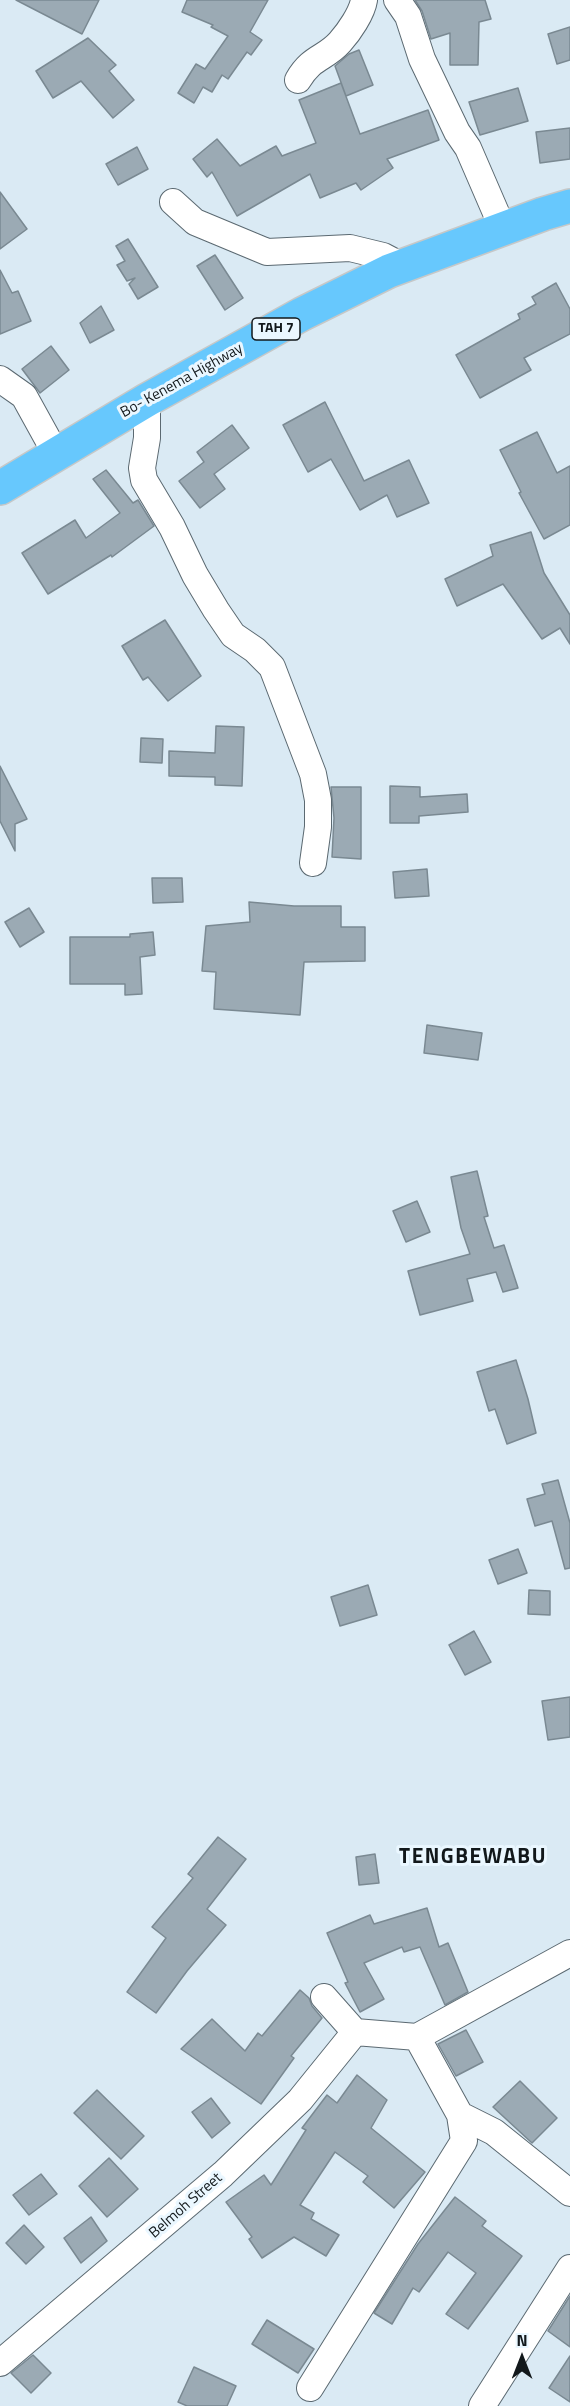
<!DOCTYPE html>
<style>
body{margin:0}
#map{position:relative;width:570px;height:2406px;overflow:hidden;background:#daeaf4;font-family:"Titillium Web",sans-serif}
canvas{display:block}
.north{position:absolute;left:492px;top:2328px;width:60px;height:60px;-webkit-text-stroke:4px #eaf7ff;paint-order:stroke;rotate:0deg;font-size:16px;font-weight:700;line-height:24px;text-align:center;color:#12181b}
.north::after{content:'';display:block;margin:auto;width:21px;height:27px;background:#12181b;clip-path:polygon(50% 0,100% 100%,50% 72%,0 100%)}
</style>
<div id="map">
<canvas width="570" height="2406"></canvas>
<div class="north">N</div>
</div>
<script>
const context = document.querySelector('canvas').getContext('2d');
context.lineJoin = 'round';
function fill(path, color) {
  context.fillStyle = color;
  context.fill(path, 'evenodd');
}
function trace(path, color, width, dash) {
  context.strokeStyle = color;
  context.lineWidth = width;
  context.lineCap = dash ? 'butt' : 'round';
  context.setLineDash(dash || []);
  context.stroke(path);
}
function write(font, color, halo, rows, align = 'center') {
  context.font = font + ' "Titillium Web",sans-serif';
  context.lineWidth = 6;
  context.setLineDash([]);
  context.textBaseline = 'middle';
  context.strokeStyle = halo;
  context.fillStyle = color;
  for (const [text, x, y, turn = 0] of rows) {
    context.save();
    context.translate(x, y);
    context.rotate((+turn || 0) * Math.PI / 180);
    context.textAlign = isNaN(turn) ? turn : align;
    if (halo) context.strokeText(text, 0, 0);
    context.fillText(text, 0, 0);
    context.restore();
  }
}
const building = new Path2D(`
 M16,0H99L82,34Z
 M187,0H268L250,32L262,40L251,55L247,52L228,79L222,75L212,92L203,87L194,103L178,93L196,64L205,69L228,36L211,27L213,25L182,12Z
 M415,0H485L491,19L479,22L478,65H450V33L431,39L422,11Z
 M570,27V60L557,64L548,34Z
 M88,38L116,65L109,71L134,100L113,118L81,81L53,98L36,71Z
 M359,50L373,85L346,96L335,66L349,54Z
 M341,83L360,134L428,110L439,140L387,159L393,168L361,190L356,183L320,198L310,174L237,216L212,172L207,177L193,159L217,139L240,166L276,146L282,156L316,143L299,100Z
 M518,88L528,121L480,135L469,102Z
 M570,128V159L540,163L536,132Z
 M137,147L148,169L118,185L106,164Z
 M0,192L27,229L0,249Z
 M128,239L158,287L138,299L129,284L135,278L127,281L117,265L125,261L116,246Z
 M215,255L243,298L225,310L197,266Z
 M0,270L12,293L18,291L31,321L0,334Z
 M556,283L570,309V334L524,358L531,370L480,398L456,355L520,319L518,314L536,304L532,297Z
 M101,306L114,330L90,343L80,323Z
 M51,346L69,370L40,393L22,369Z
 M325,402L364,481L409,460L429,503L397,517L387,495L360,510L331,459L308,472L283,425Z
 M232,425L249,448L214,474L225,489L200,508L179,481L204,462L197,452Z
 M537,432L557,473L570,466V525L544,539L519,493L521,492L500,450Z
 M106,470L133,503L138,500L154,526L112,557L111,555L48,594L22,553L75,520L86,538L120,513L93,479Z
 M531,532L544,573L570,615V644L560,628L542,639L503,584L457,606L445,579L493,556L490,545Z
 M165,620L201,676L168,701L148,677L143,680L122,646Z
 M216,726L244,727L242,786L215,785V777L169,776V751L215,753Z
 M141,738L163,739L162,763L140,762Z
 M0,766L27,819L15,824V851L0,821Z
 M390,786L420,787V797L467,794L468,812L419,816V823H390Z
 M331,787H361V859L332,857L334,818Z
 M427,869L429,896L395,898L393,872Z
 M152,878H182L183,902L153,903Z
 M249,902L294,906H341V927H365V961L304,962L300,1015L214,1009L216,972L202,971L206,926L250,922Z
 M29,908L44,932L20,947L5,922Z
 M153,932L155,955L140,957L142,994L125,995V984H70V937H130V934Z
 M427,1025L482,1033L478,1060L424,1053Z
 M477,1171L488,1216L484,1217L494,1248L504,1245L518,1288L503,1292L496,1272L467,1279L473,1301L420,1315L408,1271L470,1254L461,1228L451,1177Z
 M417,1201L430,1232L406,1242L393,1211Z
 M516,1360L528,1399L536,1433L507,1444L495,1409L489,1411L477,1372Z
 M558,1480L570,1523V1568L565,1569L552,1521L535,1526L527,1499L545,1494L542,1484Z
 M518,1549L527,1573L498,1584L489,1560Z
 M368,1585L377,1615L340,1626L331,1597Z
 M529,1590L550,1591V1615L528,1614Z
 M474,1631L491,1662L465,1675L449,1645Z
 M570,1697V1737L548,1740L542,1701Z
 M218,1837L246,1859L207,1909L226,1925L187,1971L156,2013L127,1992L166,1938L152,1927L193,1878L188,1874Z
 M375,1854L379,1883L359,1885L356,1857Z
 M427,1908L439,1947L448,1943L468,1992L445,2005L420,1947L404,1952L402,1947L364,1963L384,1999L360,2012L345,1983L348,1982L327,1933L370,1915L374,1924Z
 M300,1990L309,1998L312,2006L322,2018L291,2056L294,2058L261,2104L181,2049L212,2019L245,2051L258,2033L262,2036Z
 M466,2030L483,2062L456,2076L438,2044Z
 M357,2075L387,2100L371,2128L425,2172L394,2208L363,2182L368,2176L335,2152L300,2205L314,2213L311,2219L339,2235L326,2256L294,2237L262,2258L249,2239L252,2237L226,2202L264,2175L271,2185L306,2130L302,2128L327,2095L337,2103Z
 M520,2081L557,2118L532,2143L493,2107Z
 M97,2090L144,2136L121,2159L74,2113Z
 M211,2098L230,2123L212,2138L192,2112Z
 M109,2158L138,2189L107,2217L79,2186Z
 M41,2174L57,2194L29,2215L13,2195Z
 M455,2197L486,2221L482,2226L522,2256L468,2329L446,2314L476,2273L448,2252L419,2292L413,2288L392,2324L374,2313L418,2244Z
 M91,2217L107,2241L81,2263L64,2238Z
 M24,2225L44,2247L26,2264L6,2243Z
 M570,2296V2347L548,2331Z
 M267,2320L314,2349L298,2373L252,2344Z
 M33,2355L51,2373L31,2393L11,2373Z
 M570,2356V2402L549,2388Z
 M194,2367L236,2386L227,2406H187L178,2402Z`);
fill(building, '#9baab4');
trace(building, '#7a8992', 1.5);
const minor = new Path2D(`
 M397,0L408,16L422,59L457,132L468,148L503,229
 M298,80C312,56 325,59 340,42C349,32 362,13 364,0
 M173,202L195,222L267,252L350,248L383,256L402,266
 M0,379L24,396L56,454
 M147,400V438L142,468L144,480L172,527L195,575L216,610L233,635L255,650L272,667L313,774L318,800V827L313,863
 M417,2037L570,1953
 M460,2115L494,2132L570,2193
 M0,2363L223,2174L300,2100L355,2032
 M310,2388L464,2141L460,2115L417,2037L355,2032L324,1997
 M482,2406L570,2268`);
const highway = new Path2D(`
 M0,488L147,400L302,314L389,271L543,214L570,206`);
trace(minor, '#5b6971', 28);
trace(highway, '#c6c8c8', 36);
trace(minor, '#fff', 26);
trace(highway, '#67c8fd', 33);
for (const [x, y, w] of [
 [276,329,48]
]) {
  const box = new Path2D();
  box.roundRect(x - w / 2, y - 11, w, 22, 4.5);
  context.fillStyle = '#eaf7ff';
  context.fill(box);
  trace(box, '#12181b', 1.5);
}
write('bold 14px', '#12181b', null, [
 ["TAH 7",276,329]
]);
write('15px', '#12181b', '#eaf7ff', [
 ["Bo- Kenema Highway",182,381,-29],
 ["Belmoh Street",186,2206,-41]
]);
context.letterSpacing = '1.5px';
write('bold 21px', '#12181b', '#eaf7ff', [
 ["TENGBEWABU",473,1858]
]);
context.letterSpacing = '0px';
</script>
